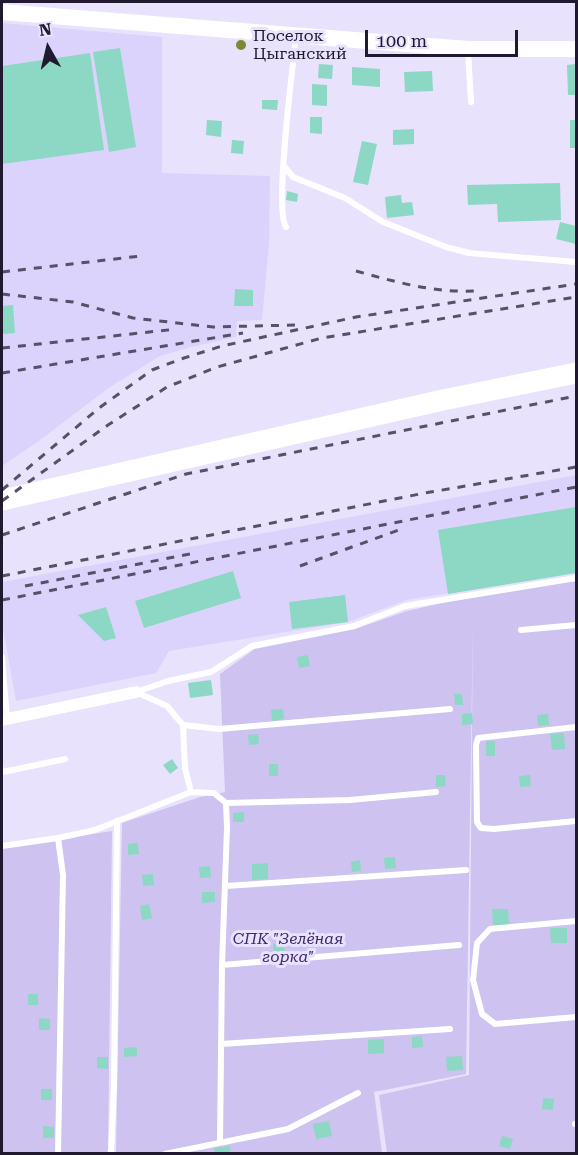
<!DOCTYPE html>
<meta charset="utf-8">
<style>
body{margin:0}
#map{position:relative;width:578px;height:1155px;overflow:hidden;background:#e8e2fc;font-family:"Roboto Serif",serif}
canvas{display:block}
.frame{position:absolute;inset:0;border:3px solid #201930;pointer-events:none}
.north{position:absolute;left:18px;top:18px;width:60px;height:60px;-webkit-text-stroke:4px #e8e2fc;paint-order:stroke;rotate:352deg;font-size:16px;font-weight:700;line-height:24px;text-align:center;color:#201930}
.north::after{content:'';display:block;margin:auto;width:21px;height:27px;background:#201930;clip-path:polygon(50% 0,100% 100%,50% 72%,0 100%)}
.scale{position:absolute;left:365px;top:30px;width:153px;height:27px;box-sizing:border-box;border:3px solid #201930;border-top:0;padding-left:8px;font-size:18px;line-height:21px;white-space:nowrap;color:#201930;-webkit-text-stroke:4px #e8e2fc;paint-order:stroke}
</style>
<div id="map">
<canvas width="578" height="1155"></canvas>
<div class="frame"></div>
<div class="north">N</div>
<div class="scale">100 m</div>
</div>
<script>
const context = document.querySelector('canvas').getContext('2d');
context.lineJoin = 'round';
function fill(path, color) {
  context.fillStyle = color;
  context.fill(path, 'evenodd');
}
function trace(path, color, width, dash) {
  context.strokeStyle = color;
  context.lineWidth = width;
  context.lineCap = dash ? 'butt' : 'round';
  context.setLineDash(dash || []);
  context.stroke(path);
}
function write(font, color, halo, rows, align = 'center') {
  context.font = font + ' "Roboto Serif",serif';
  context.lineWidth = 6;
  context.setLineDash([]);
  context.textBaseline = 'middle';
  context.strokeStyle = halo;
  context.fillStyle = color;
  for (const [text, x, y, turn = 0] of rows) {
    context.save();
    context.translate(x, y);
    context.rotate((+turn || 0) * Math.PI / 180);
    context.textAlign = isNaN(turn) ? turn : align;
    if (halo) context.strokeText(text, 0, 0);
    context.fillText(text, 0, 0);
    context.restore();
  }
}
fill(new Path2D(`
 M2,23L162,37V173L270,176L269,243L262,320L237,321L236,337L191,347L160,356L110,387L36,443L2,466Z
 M576,475V573L406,600L348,622L169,651L156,673L16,701L2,623V582Z`), '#dcd3fd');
fill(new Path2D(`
 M576,579V1153H387L379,1095L469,1075L473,617L466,1074L374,1092L382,1153L116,1154L122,823L200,797L225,792L220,674L255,649L355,629L407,611L473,596Z
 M112,831L108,1150L106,1154H2V848Z`), '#cdc2f0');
fill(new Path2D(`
 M120,48L136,147L109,152L93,52Z
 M90,53L104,150L2,164V66Z
 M319,64L333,65L332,79L318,78Z
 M576,64V95H568L567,65Z
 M352,67L380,69V87L352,85Z
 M432,71L433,91L405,92L404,72Z
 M312,84L327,85V106L312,105Z
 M262,100H278L277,110L262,109Z
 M310,117H322V134L310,133Z
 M207,120L222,121L221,137L206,135Z
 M570,120H576V148H570Z
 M414,129V144L393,145V130Z
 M232,140L244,141L243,154L231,153Z
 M362,141L377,144L368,185L353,182Z
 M560,183L561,220L498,222L497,204L468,205L467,185Z
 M287,191L298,194L297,202L286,200Z
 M401,195L402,203L412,202L414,215L387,218L385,197Z
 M560,222L576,226V244L556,239Z
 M235,289L253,290V306H234Z
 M13,305L15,333L2,334V306Z
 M576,507V573L448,594L438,530Z
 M233,571L241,598L144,628L135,601Z
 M345,595L348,622L292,629L289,602Z
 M106,607L116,638L104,641L78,615Z
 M308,655L310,666L299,668L297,657Z
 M211,680L213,695L190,698L188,683Z
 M454,694H462L463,705H455Z
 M283,709L284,719L272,721L271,710Z
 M472,713L473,724L462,725V714Z
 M548,714L549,725L538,726L537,715Z
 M564,733L565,749L552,750L550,734Z
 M258,734L259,744L249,745L248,735Z
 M486,741H495V756H486Z
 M172,759L178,768L170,774L163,765Z
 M269,764H278V776H269Z
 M436,775H445L446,786L436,787Z
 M530,775L531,786L520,787L519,776Z
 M244,812V822H233V813Z
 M138,843L139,854L128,855V844Z
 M395,857L396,868L385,869L384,858Z
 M360,860L361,871L352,872L351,862Z
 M268,863V879L252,880V864Z
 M210,866L211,877L200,878L199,867Z
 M153,874L154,885L143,886L142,875Z
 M202,892H215V902L202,903Z
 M149,904L152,918L142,920L140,906Z
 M492,909H508L509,925H493Z
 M550,928H567V943H551Z
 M284,943L285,955H274L273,944Z
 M28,994H38V1005H28Z
 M39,1018L50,1019V1030H39Z
 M422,1036L423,1047L412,1048V1037Z
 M384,1039V1053L368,1054V1040Z
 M137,1047V1056L124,1057V1048Z
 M462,1056L463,1070L447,1071L446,1057Z
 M97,1057H108V1069L97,1068Z
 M41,1089H52V1100H41Z
 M543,1098L554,1099L553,1110L542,1109Z
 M329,1121L332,1136L316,1139L313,1124Z
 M43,1126L54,1127V1138H43Z
 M502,1136L513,1139L510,1149L499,1146Z
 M230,1146L231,1154H215L214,1148Z`), '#8cd8c4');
trace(new Path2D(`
 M468,50L471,102
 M284,166L293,177L345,198L383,222L446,247L469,253L576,262
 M286,227C274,209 293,66 296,36
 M521,630L576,625
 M2,657L7,719
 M136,692L168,681L211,672L252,646L354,626L405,606L576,578
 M183,725L219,729L450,709
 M576,727L478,738L476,745L477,822L481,828L494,829L576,821
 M2,770L3,772L65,759
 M191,792L214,793L226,803L227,828L222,965L220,1143
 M226,803L350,800L436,792
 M2,846L58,838L95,830L191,792L185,768L183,725L167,706L136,692
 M226,886L466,870
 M576,921L490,929L477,943L473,980L482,1014L495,1024L576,1017
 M222,965L459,945
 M221,1044L450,1029
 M575,1124H576
 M58,1154L63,875L58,838
 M111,1154L114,1085L117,821
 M165,1154L288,1129L358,1093`), '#fff', 6);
trace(new Path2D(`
 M2,720L136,692`), '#fff', 12);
trace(new Path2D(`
 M2,12L468,49H576`), '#fff', 16);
trace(new Path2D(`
 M2,500L443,400L576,373`), '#fff', 21);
trace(new Path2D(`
 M356,271C396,282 434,293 476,291
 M2,272L141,256
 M2,294L73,302L133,318L213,327L295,325
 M2,348L177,329
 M2,373L243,333
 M2,490L99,408L152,370L184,358L222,346L356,317L576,284
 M2,501L108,425L167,387L217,367L322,338L576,297
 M2,535L186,474L576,396
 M300,566L404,528
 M2,576L425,493L576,467
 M25,586L190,554
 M2,600L576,487`), '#575068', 3, [8, 8]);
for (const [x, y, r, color] of [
 [241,45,6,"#7d8734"]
]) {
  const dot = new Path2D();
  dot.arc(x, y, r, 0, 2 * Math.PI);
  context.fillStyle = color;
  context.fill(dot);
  trace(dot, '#e8e2fc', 2);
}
write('16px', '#201930', '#e8e2fc', [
 ["Поселок",253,36],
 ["Цыганский",253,54]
], 'left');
write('italic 16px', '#40296c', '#e8e2fc', [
 ["СПК \"Зелёная",288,939],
 ["горка\"",288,957]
]);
</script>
